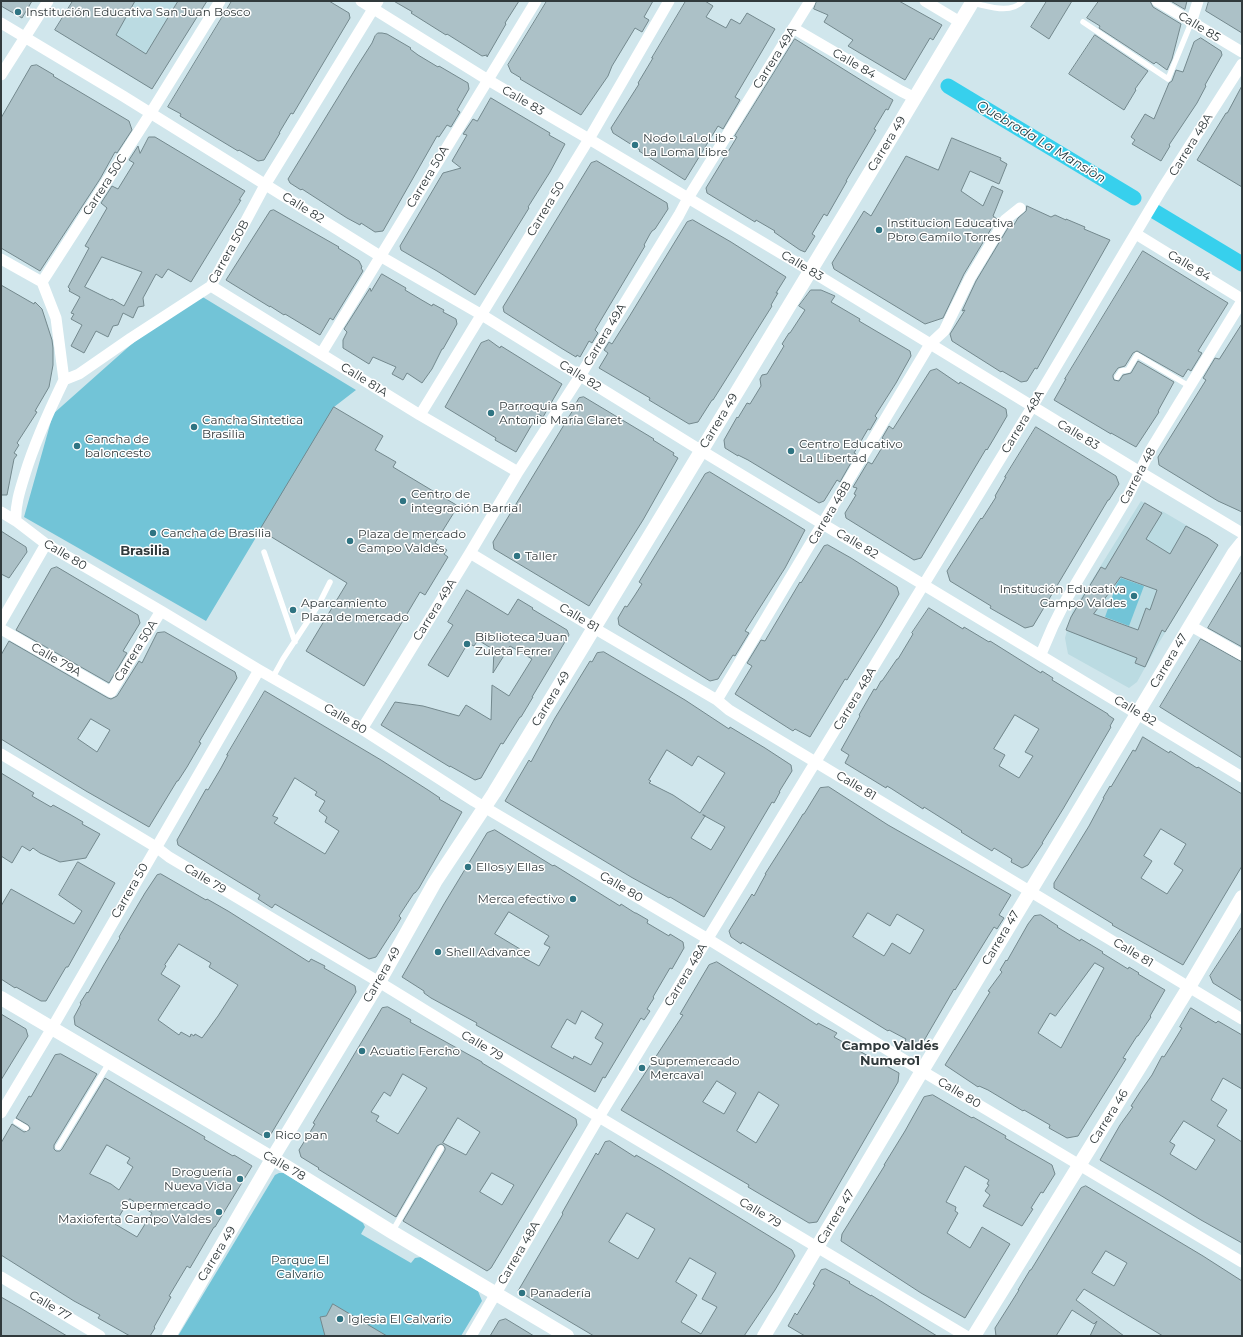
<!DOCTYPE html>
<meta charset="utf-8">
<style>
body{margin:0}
#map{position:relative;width:1243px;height:1337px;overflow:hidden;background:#d0e6ec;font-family:Montserrat,sans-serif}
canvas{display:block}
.frame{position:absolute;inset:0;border:2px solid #313a3c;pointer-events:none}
</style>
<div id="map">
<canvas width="1243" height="1337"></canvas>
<div class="frame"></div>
</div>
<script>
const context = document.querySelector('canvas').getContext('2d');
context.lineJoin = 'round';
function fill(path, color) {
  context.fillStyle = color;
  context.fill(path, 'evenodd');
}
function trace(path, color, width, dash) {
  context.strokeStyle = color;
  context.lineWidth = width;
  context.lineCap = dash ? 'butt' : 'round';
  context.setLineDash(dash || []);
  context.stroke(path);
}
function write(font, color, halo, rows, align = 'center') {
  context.font = font + ' Montserrat,sans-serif';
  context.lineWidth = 3;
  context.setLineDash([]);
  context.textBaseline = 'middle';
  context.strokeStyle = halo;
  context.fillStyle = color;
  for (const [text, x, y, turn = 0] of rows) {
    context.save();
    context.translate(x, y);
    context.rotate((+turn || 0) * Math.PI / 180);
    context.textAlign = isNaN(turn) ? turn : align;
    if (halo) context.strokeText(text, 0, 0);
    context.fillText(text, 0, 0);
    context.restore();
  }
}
fill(new Path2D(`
 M73,1H207L152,89L55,30Z
 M1141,501L1160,512L1162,511L1208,538L1218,545L1157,646L1137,682L1129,688L1068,654L1065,638L1072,612Z`), '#bbdbe2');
fill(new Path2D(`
 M201,296L356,390L334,407L206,621L24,517L53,414L134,342Z
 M1121,578L1144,586L1129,626L1105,617L1117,583Z
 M279,1173H284L363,1223L365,1227L361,1234L411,1263L415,1258L421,1257L478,1291L482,1301L461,1336H178L275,1175Z`), '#72c4d7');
trace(new Path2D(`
 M948,86L1134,198
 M1154,211L1242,264`), '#37d0ed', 15);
const building = new Path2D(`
 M1,1H32L22,18L1,6Z
 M73,1H135L116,35L146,54L178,1H207L152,89L55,30Z
 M232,1H329L349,13L350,18L293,114L291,113L279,133H280L264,160L258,161L239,150L238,151L180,116L181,114L168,107Z
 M394,1H519L505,23L506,24L487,57V55L482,56L447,34L446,35L411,13L412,12Z
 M547,1H653L644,17L649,20L642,32L635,28L612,66L608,76L581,115L520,79L521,78L511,72L508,65Z
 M686,1H705L713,6L706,17L726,28L731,19L740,24L747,13L775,29L735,97L740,100L723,129L718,126L685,180L639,151L640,150L613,133L611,128L639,84L638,83L653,58H652Z
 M817,1H899L942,25L933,40L930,38L905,80L848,46L853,40L824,22L828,15L814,9Z
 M1047,1H1072L1049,39L1031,27Z
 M1099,1H1150L1153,7L1181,24L1172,59L1167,70L1156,62L1154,64L1099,28L1100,26L1087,18Z
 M1171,1H1187L1185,9Z
 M1209,1H1242V33L1206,11Z
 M378,33H382L387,34L411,48L410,49L418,55L438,67L439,66L468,83L469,89L457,110L460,112L451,127L447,125L439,137L437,136L383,231L375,232L361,223L360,225L347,218L302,189L301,190L290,183L288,179L356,68L372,43L375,36Z
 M1095,35L1148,71L1135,89L1136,90L1124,110L1069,74Z
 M1201,38L1221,51L1222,55L1205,85L1206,86L1197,103L1169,145L1170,146L1161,161L1132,144L1135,140L1131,137L1145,114L1154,119L1169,83L1172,81L1176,70L1183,72L1194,42Z
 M795,39L893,100L888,110L886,109L874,129L876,130L846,181H847L827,216L824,214L812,234L815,236L805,252L800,250L784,239L774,232L775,231L756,220L755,222L707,193L706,188L737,137L735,136Z
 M37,65L54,75L53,76L129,121L132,130L117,153L115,152L100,179L40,271L1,248V118L31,66Z
 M1242,86V187L1197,160L1226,113H1227Z
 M491,98L550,133L549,135L565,144L550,172L528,207L529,208L475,295L437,271L401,250L400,246L443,173L461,168L452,161L467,135L463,134L473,119L477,121Z
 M149,137H155L245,191L239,200H241L191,282L168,269L162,278L156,274L143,298L144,306L138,307L133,318L123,313L118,325L113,326L108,337L96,331L84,353L71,346L82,325L71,319L74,314L71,313L80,297L69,291L70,289L68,287L89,248L85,246L107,208L101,203L112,186L118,189L134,163L129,160L138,146L140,153ZM102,257L142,272L124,306L112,299L111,300L85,287Z
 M952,138L1001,158L1000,160L1007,164L999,184L970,171L961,191L983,206L992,186L1003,191L993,216L997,219L964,274L943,318L925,324L834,269L832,263L864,211L871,216L906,156L938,170Z
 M597,161L667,203L668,209L655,229L652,231L650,234L644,245L645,246L595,330L598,333L592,343L589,341L580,357L577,355L576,357L561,348L504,312L503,307L591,163Z
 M1027,206L1051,217L1055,215L1066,220V219L1085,227L1084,229L1110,240L1037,369L1035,368L1027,381L1021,382L1002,371L1001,372L952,341L950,334L965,310L962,311L976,281L1009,226L1012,228L1018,218L1026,211Z
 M274,210L339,247L338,248L359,261L362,267L361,268L363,271L333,320L330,318L320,335L285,314L284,315L270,306V307L226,280L270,211Z
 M693,220L731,242L786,277L776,293H778L771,305L772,306L713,400H712L698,422L689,424L649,400L650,398L599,368L608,353L604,350L609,342L612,344L629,317L687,222Z
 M1143,251L1228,303L1198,351L1202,353L1191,371L1188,369L1183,377L1137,351L1133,353L1125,366L1118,368L1113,375V377L1114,380L1119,381L1123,375L1131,373L1138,361L1174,382L1158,411L1159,412L1136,447L1111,433V434L1054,400L1066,379H1065Z
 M382,274L406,288L405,290L420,299L432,306L433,304L444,310L443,312L456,319L457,324L443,349H442L432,369L422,383L407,373L403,380L392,374L396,367L373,357L369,364L343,348V340L347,332L344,329L370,288L371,291Z
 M1,285L34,304L35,302L42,309L52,340L53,348V365L49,387L35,411L37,412L17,443L19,445L14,453L17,455L14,459L7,495H1Z
 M811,290H821L835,296L831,302L860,319L859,321L910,351L911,356L896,383L875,416L877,418L870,430L868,429L854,453L856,454L840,482L837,480L824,501L819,503L748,460L738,455V456L725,448L724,440L737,417L738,418L747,403L750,404L761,386L760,379L762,375L767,374L784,346L782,344L789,333H790L805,310L799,306Z
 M1242,324V512L1218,501L1159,465L1158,457L1206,380L1203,378L1215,358L1219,359Z
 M489,340L500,348L501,346L562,384L543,417L538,414L516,452L495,440L496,438L445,407L481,343Z
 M937,369L959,384L960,382L1006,409L1007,416L993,440L987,450L986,449L921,558L914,560L846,518L845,513L856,495L854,494L857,488L853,487L868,462L872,464L886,441L882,438L889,426L893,429L930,371Z
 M584,397L654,439L653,440L674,453L673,455L678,458L643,520L589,606L494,549L493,542L573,410H572L579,398Z
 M334,407L383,436L375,450L396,462L393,467L458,506L435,543L447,550L444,554L448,557L425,595L420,592L364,686L306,651L347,583L260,530Z
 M1036,427L1116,476L1119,484L1109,500H1108L1033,626L1025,628L990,608L991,606L950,581L947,571L977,524L981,518L982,519L996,497L995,496L1006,477H1005Z
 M710,472L805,530L785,568L745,631L749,633L735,656L733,655L718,679L710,681L619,625L618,618L625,606L627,607L635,595L642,584L639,582L705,474Z
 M1145,503L1162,513L1146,539L1170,554L1186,526L1208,538L1218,545L1165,632L1162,630L1145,667L1135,663L1137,658L1066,630L1071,617L1101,567L1105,569ZM1121,577L1157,590L1150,610L1146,608L1138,630L1094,614Z
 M1,531L26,547L27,552L9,578L1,574Z
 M828,545L851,558L897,587L899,594L881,625L847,680L845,679L810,737L795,729L793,731L735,694L752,666L747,663L761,640L765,641L800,582L801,583L824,546Z
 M57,567L138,615L140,623L123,651L127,653L109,683L16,630L51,569Z
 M1242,571V647L1208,628Z
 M467,590L508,615L518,599L533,608L532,609L567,630L569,635L532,697H533L521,717H520L503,744L501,743L481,778L475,780L450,766V767L381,725L395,702L423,706L459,716L466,705L491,720L492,685L509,696L532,659L510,646L493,673L494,650L478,640L474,646L468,643L448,677L428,665L453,625L448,622Z
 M929,608L963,629L964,627L989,642L990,641L1041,673L1042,671L1053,678L1052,680L1108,714V715L1114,719L1110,726L1111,727L1063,809L1042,843H1043L1028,865L1022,868L1011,862L1012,859L994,848L992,851L961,832L962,831L924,807L923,809L892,789L887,786L886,788L845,763L849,755L841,750L860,716L859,715L874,689L876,690L881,681H882L897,659H898L913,634L912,633ZM1015,715L1039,729L1025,752L1033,756L1019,778L999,766L1005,755L994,749Z
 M165,632L235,672L237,678L199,742L201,743L187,767L178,781H177L149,827L86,791L1,739V655L9,641L108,698L111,699L117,696L139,661L142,663L157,633ZM91,719L110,730L97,752L78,739Z
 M1201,639L1242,662V758L1160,707Z
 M604,652L685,700L729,729L730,727L765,748L791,765L792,771L779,792H780L774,803L772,802L704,917L670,897L669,898L631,877L505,801L529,760L531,762L555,718L590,661L592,662L597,653ZM667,750L692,766L698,756L725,773L700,813L673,795L649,783L651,781L649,780ZM703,815L725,827L711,850L691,838L705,816Z
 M265,691L381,760L428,790L440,798L439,799L462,812L419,888L415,893H414L399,916L401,918L393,931L392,932L376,957L369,959L275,904L272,908L258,899L260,895L178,845L177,840L206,789L208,790L221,768L228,755H227ZM295,778L317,792L315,795L325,801L319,811L327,817L325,822L339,831L325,854L274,823L278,818L273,816Z
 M1143,737L1169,753L1170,751L1197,768L1198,767L1242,794V866L1183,965L1112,925L1113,924L1054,888V883L1089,826L1104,798H1103L1110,786L1111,787L1133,750L1135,751ZM1161,829L1186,844L1174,864L1183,870L1167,894L1141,878L1152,861L1144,856Z
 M1,773L34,793L32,796L51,807L53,805L71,815L83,822L82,824L100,834L87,856L86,858L60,862L40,853L33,848L30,851L22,846L12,863L1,856Z
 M829,787L888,825L1011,895L999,915L1004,918L997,929L994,927L955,990L954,989L922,1044L914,1046L905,1041L906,1039L889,1030L888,1031L862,1015L742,942L741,944L731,937L729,931L752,894L754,896L761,883L766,874H765L797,824L803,814H804L820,788ZM868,913L890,926L897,914L924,930L910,954L892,943L884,956L853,937Z
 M495,830L553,866L554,865L620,906L621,904L635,913H636L648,920L647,923L669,936L670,934L683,942L684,948L672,969L670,968L653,997L654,998L647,1009L650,1011L644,1020L641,1018L605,1078L603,1077L595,1092L476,1025L477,1023L431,998L424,993V991L402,977L444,904L487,833ZM509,912L549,936L544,944L550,947L539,966L517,954L520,949L495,934ZM582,1011L603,1024L595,1038L603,1043L591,1065L574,1056L573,1059L551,1047L567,1019L575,1024Z
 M78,862L115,883L68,967H66L46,1001H41L16,987L15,988L1,979V906L11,889L74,924L82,911L59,895Z
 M161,874L206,900L207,899L228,911L309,962L311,959L325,966L324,968L355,986L356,992L268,1139L75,1025L74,1017L81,1004L80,1003L87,992L88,993L104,965L120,938L119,937L145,893L157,875ZM179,944L211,963L209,967L238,985L218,1016L202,1038L195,1034L194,1036L191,1034L190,1037L181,1032L179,1035L158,1020L180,986L161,974L166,966L165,965Z
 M1041,915L1058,926L1057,927L1080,941L1081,939L1103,952L1102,953L1128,969L1129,967L1139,973L1138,974L1165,990L1150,1016L1151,1017L1138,1036H1137L1123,1058L1126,1059L1078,1136L1067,1138L1049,1128L1050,1125L1024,1110L1023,1111L988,1090L979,1086L978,1087L945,1065L990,992L988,991L1002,972L1000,970L1006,960L1007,961L1028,924L1034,916ZM1095,963L1104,968L1061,1048L1038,1033L1050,1013L1055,1016Z
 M1242,927V1001L1213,983L1210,976Z
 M717,962L817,1025L818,1023L837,1033L834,1037L899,1073L898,1082L817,1222L809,1223L748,1187L749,1185L621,1110L683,1015L680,1014L709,965ZM717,1081L736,1093L724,1114L703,1102ZM759,1092L779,1105L756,1143L737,1131Z
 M388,1007L411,1020L410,1022L482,1062V1063L576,1119L577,1125L491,1268L487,1271L403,1221L445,1150V1148L443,1145L441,1144L437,1146L396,1217L318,1169L319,1168L301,1157L299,1150L315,1124L313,1123L382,1008ZM403,1074L427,1088L398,1134L376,1121L379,1116L371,1112L384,1092L390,1096ZM458,1118L480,1132L466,1155L443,1143ZM492,1173L514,1185L502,1205L480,1192Z
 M1191,1008L1216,1023L1218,1021L1242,1035V1089L1223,1078L1211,1100L1227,1110L1217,1126L1242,1142V1243L1201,1220L1160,1195L1100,1160L1120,1125L1133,1107L1131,1106L1140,1092L1152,1075L1162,1056L1164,1057L1171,1046L1182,1028L1180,1027ZM1184,1121L1215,1140L1196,1170L1170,1154L1175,1145L1170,1142Z
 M1,1014L26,1029L28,1036L1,1080Z
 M61,1054L97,1074L54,1145V1149L56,1151H60L62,1149L105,1078L205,1137L204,1139L233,1156L234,1155L252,1166L215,1227H214L190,1268L187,1266L169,1296L171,1297L154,1327L155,1328L150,1336H130L98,1318L100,1315L74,1301L1,1255V1143L12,1124L24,1132L29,1130L30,1128L28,1125L16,1118L29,1096L31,1097L55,1055ZM107,1145L130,1158L127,1163L133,1167L119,1190L111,1184L90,1174ZM130,1199L152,1213L137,1237L115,1224Z
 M933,1095L972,1118L973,1117L1006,1136L1005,1138L1052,1165L1055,1174L1043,1193L1041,1192L1031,1208L1033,1209L1022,1226L983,1206L990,1195L985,1191L989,1185L987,1184L989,1180L965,1166L946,1202L956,1207L955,1211L958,1213L947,1233L970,1248L982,1227L1010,1244L965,1318L921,1293L841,1241L842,1234L885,1165H884L905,1131L924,1097Z
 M610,1141L635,1157L636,1155L660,1169L792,1250L795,1256L775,1290L744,1336H594L518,1291L563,1214L562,1213L596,1153L598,1155L605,1142ZM627,1213L655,1229L638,1259L609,1242ZM690,1258L716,1273L702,1299L717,1307L701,1334L681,1322L697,1295L676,1282Z
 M1086,1186L1203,1256L1242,1281V1336H1163L1084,1289L1076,1300L1124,1336H1090L1097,1321L1094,1324L1072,1310L1056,1336H996L995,1328L1019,1290H1018L1030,1270H1031L1081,1188ZM1106,1251L1127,1263L1114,1286L1092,1273Z
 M826,1269L850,1282L849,1283L871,1296V1295L937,1336H805L788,1326L795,1313L797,1315L815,1285L813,1284L821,1270Z
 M1,1297L22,1309L67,1336H1Z
 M333,1304L387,1336H325L320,1317L326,1316Z
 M506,1319L534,1336H490L499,1321Z`);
fill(building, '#acc1c7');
trace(building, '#73888d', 1);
trace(new Path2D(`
 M972,3C988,6 1010,15 1023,1
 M1083,22L1168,79L1191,23
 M1117,377L1121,371L1128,370L1137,355L1189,386
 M264,552L295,642
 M273,677L283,659L319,604L330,582
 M16,1122L26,1128
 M58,1147L109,1063
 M392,1232L441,1148`), '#fff', 5.5);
trace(new Path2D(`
 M361,1L488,80L589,139L819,276L1140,472L1242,533
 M925,1L960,22
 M1157,1L1242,52
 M1,23L123,96L380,256L482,315L692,445L1242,777
 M1191,23L1198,1
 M793,28L901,91L915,98
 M1,75L48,1
 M1136,234L1242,299
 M1,259L42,282
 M211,286L420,415L518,472
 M321,354L536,1
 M64,380L56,318L42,282L150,114L220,1
 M420,415L589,139L669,1
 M1,512L16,521L46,544L161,611L259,670L362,729L474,801L708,939L922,1071L1242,1262
 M16,521C15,505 20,490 25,474C35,441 49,411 64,380L79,374L131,338L211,286L265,185L378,1
 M470,553L594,628L717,700L729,710L1242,1019
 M1,622L46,544
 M1191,626L1242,655
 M1,629L111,692L161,611
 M1041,654L1053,626L1066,600L1127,498L1150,451L1242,301
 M717,700L930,344L944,331L970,278L1005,220L1020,208
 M362,729L470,553L518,472L580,376L679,215L688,198L810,1
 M1,754L156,847L169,857L379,982L599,1117L966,1336
 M1,1113L52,1028L259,670
 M1,1277L100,1336
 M471,1336L599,1117L1032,407L1162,189L1242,64`), '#fff', 11);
trace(new Path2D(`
 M1,998L287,1167L392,1232L567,1336
 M169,1336L272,1159L379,982L435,882L494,793L886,146L973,1
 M764,1336L922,1071L1234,553L1242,543
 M974,1336L1189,987L1242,897`), '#fff', 14);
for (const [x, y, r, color] of [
 [18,12,4,"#2f7482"],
 [635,145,4,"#2f7482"],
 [879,230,4,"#2f7482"],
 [491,413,4,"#2f7482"],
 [194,427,4,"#2f7482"],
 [77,446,4,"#2f7482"],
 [791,451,4,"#2f7482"],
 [403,501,4,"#2f7482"],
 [153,533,4,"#2f7482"],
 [350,541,4,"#2f7482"],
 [517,556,4,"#2f7482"],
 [1134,596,4,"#2f7482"],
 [293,610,4,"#2f7482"],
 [467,644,4,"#2f7482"],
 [468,867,4,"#2f7482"],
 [573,899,4,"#2f7482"],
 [438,952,4,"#2f7482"],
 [362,1051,4,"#2f7482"],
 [642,1068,4,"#2f7482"],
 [267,1135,4,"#2f7482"],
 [240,1179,4,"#2f7482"],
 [219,1212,4,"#2f7482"],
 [522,1293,4,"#2f7482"],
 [340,1319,4,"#2f7482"]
]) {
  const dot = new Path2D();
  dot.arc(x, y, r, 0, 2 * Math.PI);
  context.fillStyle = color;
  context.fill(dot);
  trace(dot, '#fff', 1.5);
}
write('12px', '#313a3c', '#fff', [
 ["Institución Educativa San Juan Bosco",26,12],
 ["Nodo LaLoLib -",643,138],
 ["La Loma Libre",643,152],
 ["Institucion Educativa",887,223],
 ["Pbro Camilo Torres",887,237],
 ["Parroquia San",499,406],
 ["Antonio María Claret",499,420],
 ["Cancha Sintetica",202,420],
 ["Brasilia",202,434],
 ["Cancha de",85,439],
 ["baloncesto",85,453],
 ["Centro Educativo",799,444],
 ["La Libertad",799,458],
 ["Centro de",411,494],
 ["integración Barrial",411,508],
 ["Cancha de Brasilia",161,533],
 ["Plaza de mercado",358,534],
 ["Campo Valdes",358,548],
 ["Taller",525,556],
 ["Institución Educativa",1126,589,"right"],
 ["Campo Valdes",1126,603,"right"],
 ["Aparcamiento",301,603],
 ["Plaza de mercado",301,617],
 ["Biblioteca Juan",475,637],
 ["Zuleta Ferrer",475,651],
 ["Ellos y Ellas",476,867],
 ["Merca efectivo",565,899,"right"],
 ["Shell Advance",446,952],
 ["Acuatic Fercho",370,1051],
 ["Supremercado",650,1061],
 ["Mercaval",650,1075],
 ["Rico pan",275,1135],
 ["Droguería",232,1172,"right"],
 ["Nueva Vida",232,1186,"right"],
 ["Supermercado",211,1205,"right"],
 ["Maxioferta Campo Valdes",211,1219,"right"],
 ["Panadería",530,1293],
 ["Iglesia El Calvario",348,1319]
], 'left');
write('12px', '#313a3c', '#fff', [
 ["Calle 85",1199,27,31],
 ["Carrera 49A",775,58,-58],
 ["Calle 84",854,64,30],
 ["Calle 83",523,101,30],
 ["Carrera 49",887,144,-59],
 ["Carrera 48A",1191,145,-58],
 ["Carrera 50A",428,177,-59],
 ["Carrera 50C",105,185,-57],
 ["Calle 82",303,208,32],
 ["Carrera 50",546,209,-59],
 ["Carrera 50B",229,252,-61],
 ["Calle 83",802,266,31],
 ["Calle 84",1189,266,31],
 ["Carrera 49A",605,335,-59],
 ["Calle 82",580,376,32],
 ["Calle 81A",364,380,32],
 ["Carrera 49",719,421,-59],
 ["Carrera 48A",1023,422,-59],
 ["Calle 83",1078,435,31],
 ["Carrera 48",1138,476,-62],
 ["Carrera 48B",830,513,-59],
 ["Calle 82",857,544,31],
 ["Calle 80",65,555,31],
 ["Carrera 49A",435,610,-58],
 ["Calle 81",579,618,31],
 ["Carrera 50A",136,651,-58],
 ["Calle 79A",56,660,30],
 ["Carrera 47",1169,661,-59],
 ["Carrera 49",551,699,-59],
 ["Carrera 48A",855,699,-59],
 ["Calle 82",1135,711,31],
 ["Calle 80",345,719,31],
 ["Calle 81",856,786,31],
 ["Calle 79",205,879,31],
 ["Calle 80",621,887,31],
 ["Carrera 50",130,891,-60],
 ["Carrera 47",1001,938,-59],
 ["Calle 81",1133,953,31],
 ["Carrera 49",382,975,-60],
 ["Carrera 48A",686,975,-59],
 ["Calle 79",482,1046,31],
 ["Calle 80",959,1093,31],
 ["Carrera 46",1109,1117,-58],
 ["Calle 78",284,1166,30],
 ["Calle 79",760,1213,31],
 ["Carrera 47",836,1217,-59],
 ["Carrera 48A",519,1253,-60],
 ["Carrera 49",217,1254,-59],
 ["Calle 77",50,1306,31]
]);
write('12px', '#263f44', '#fff', [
 ["Parque El",300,1260],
 ["Calvario",300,1274]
]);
write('italic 13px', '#263e44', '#fff', [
 ["Quebrada La Mansiòn",1041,142,31]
]);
write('bold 13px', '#313a3c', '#fff', [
 ["Brasilia",145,551],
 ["Campo Valdés",890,1046],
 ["Numero1",890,1061]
]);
</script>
